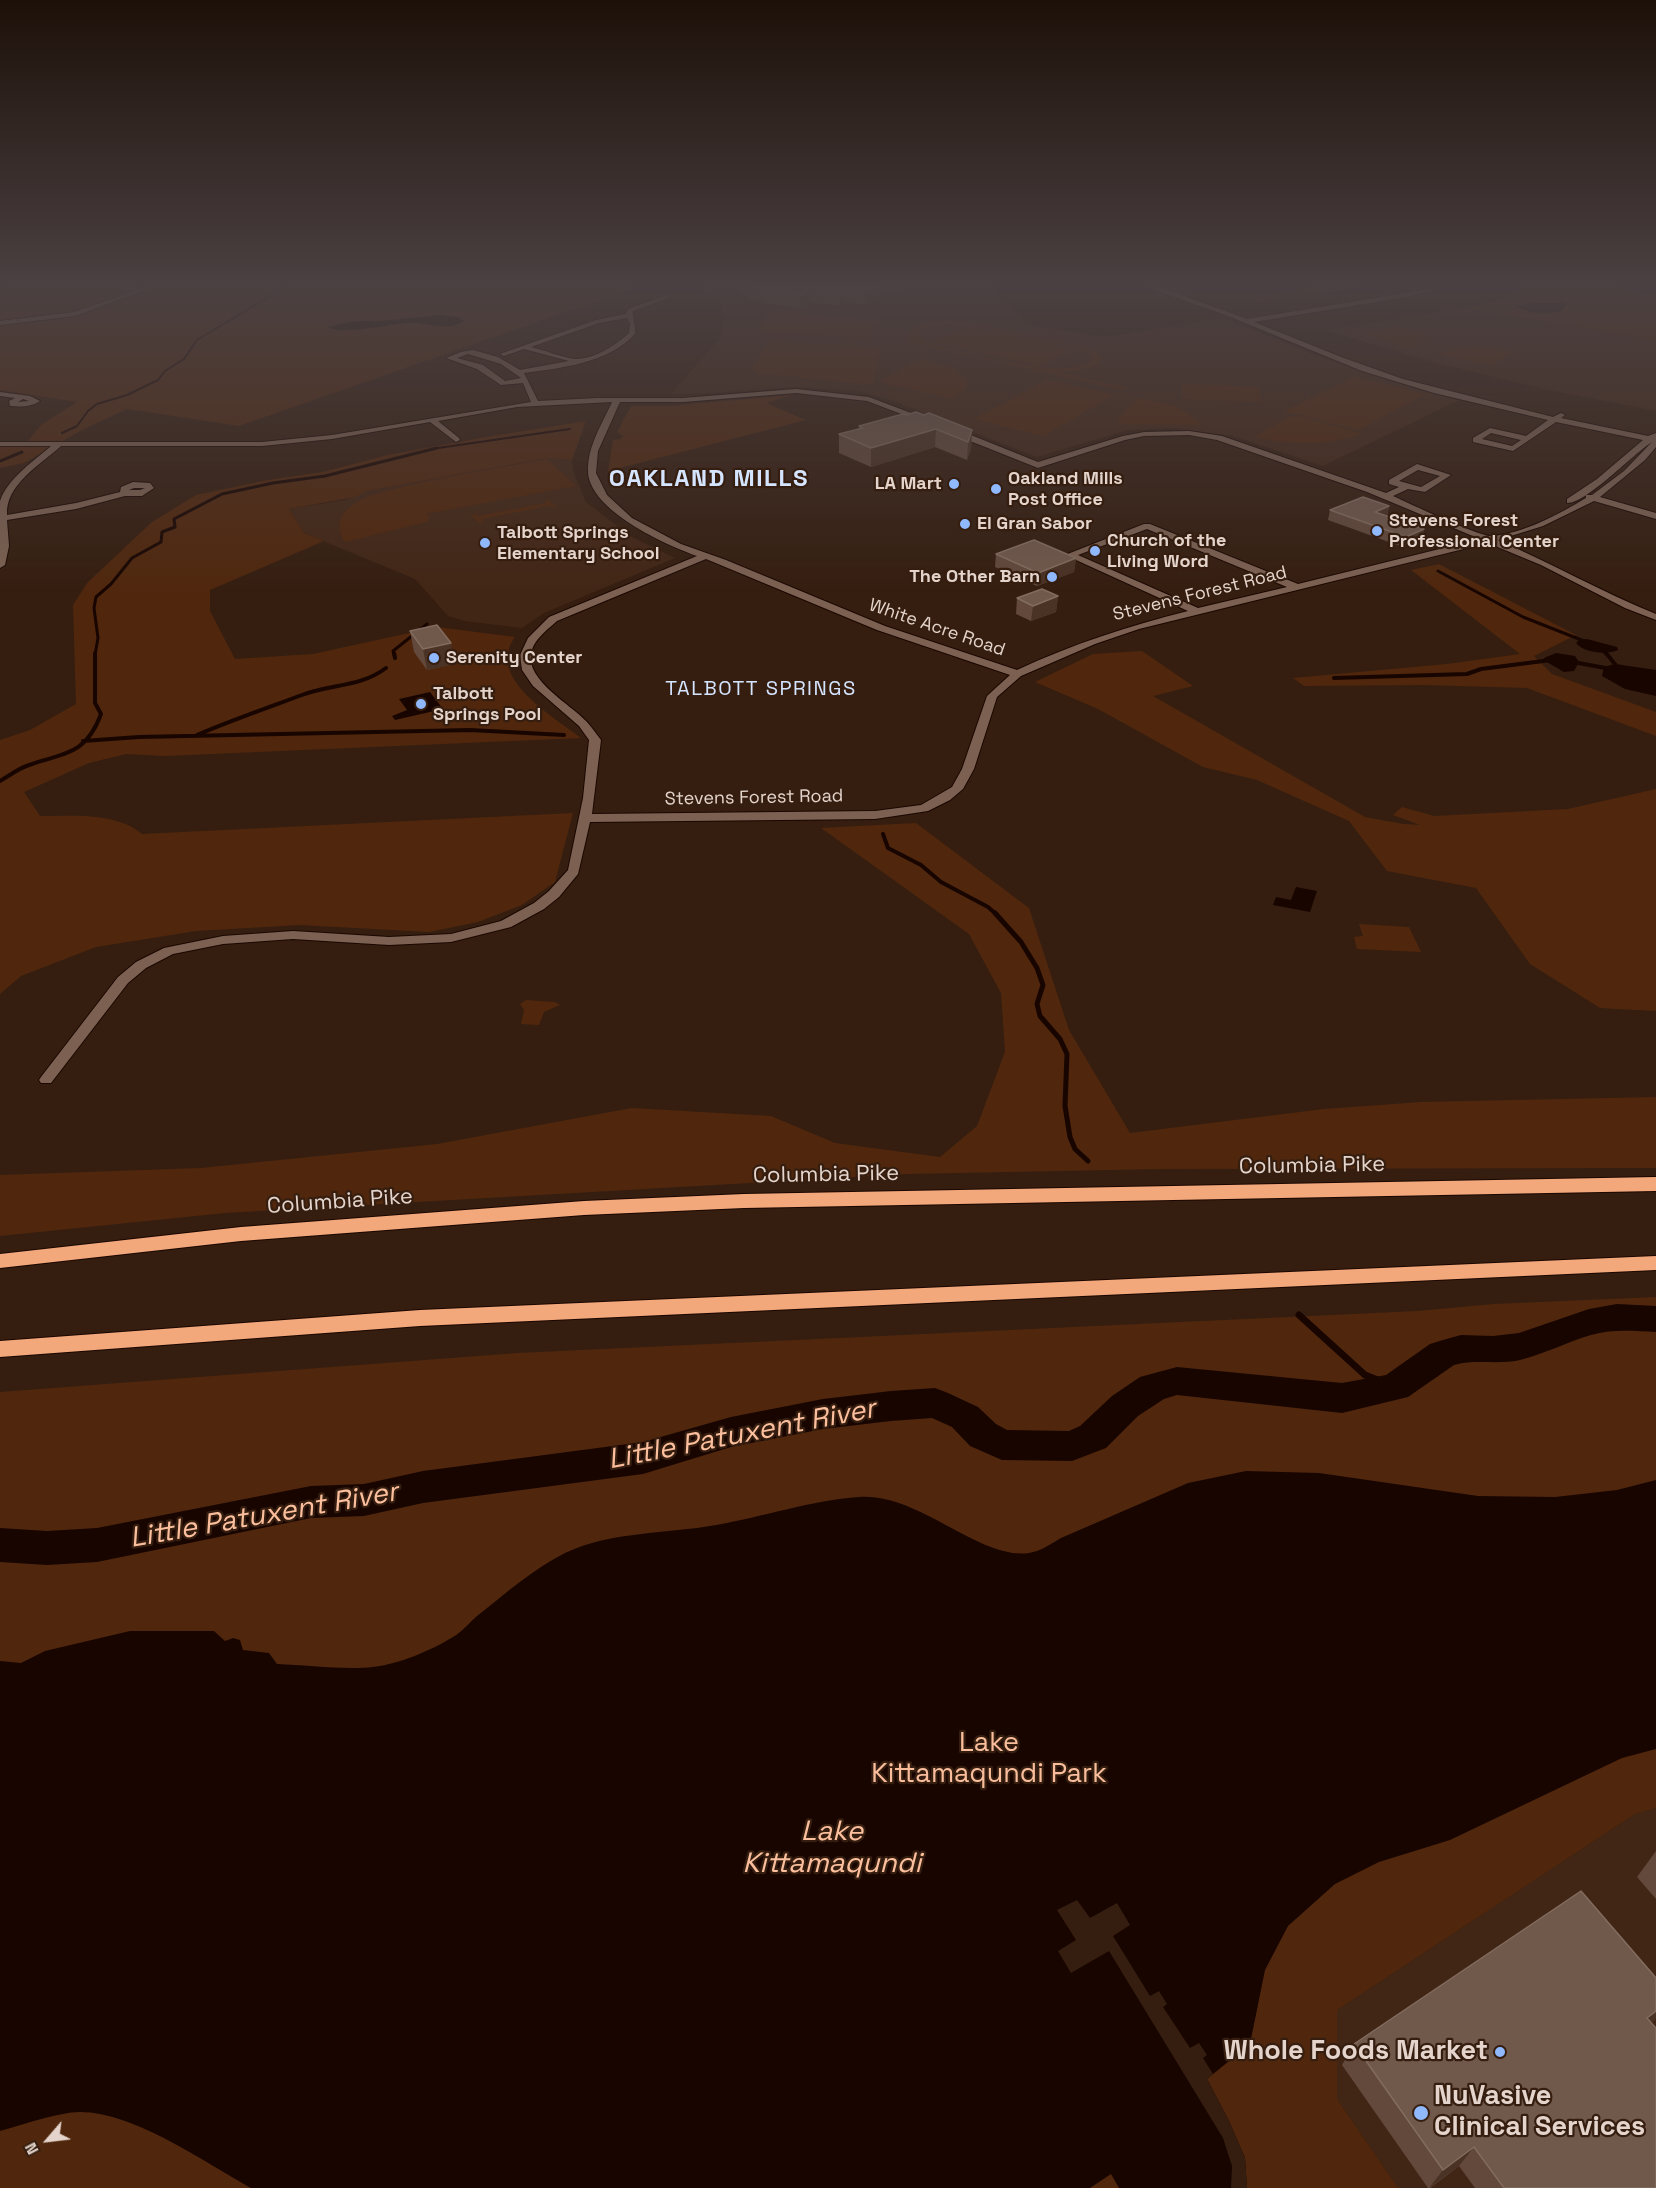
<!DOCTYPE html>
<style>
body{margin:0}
#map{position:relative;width:1656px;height:2188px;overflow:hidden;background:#351e10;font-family:"Space Grotesk",sans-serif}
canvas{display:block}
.north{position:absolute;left:18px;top:2110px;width:60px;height:60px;-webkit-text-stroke:4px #351e10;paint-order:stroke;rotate:242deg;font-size:16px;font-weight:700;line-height:24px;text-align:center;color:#e4d4cb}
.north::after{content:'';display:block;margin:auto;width:21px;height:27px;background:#e4d4cb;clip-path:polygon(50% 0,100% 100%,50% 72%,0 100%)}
</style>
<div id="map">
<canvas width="1656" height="2188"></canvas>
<div class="north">N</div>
</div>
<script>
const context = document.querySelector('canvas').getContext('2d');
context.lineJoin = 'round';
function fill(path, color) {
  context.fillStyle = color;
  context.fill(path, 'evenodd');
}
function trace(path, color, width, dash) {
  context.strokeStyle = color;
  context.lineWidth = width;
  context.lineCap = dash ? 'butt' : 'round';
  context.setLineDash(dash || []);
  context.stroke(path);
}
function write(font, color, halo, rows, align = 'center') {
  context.font = font + ' "Space Grotesk",sans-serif';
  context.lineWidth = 4.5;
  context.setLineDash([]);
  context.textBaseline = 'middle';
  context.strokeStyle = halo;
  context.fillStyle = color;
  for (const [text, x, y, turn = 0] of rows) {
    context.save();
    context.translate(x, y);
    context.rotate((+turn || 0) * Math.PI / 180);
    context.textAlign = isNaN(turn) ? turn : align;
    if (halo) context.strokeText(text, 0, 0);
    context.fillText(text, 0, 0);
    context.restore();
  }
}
fill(new Path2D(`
 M699,287H992L1027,324L1104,337L1223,318L1322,358L1459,400L1323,466L1233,436L1173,428L1128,430L1037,457L894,401L858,391L793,387L712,393L671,394L722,336L723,305Z
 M1466,308L1656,341V411L1548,390L1436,363L1325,330Z
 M547,458L572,460L573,471L586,502L632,537L675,558L544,613L522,628L465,621L448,616L415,579L304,533L289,509L345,500L367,491Z
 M1656,1808V2188H1398L1337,2099V2010L1635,1814Z`), '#422615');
fill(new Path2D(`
 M7,287H638L239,426L127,409L82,430L24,463L0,468V447H23L41,425L77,402L0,390V288Z
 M1309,287H1368L1260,301L1252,298Z
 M1521,287H1617L1656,298V341L1466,308L1517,296Z
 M771,312L882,320L869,339L755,331Z
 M953,321L979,324L1091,349L1099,353L1102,358L1099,363L1084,369L1061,373L1128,388L1123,390L905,341L910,339L908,335C914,321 940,322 953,321ZM947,324L974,326L1074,347L1088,352L1092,360C1066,383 965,351 933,344L918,335L919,331L933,326Z
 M969,326L1073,349L1039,366L933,342Z
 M1401,326L1423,333L1426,337L1425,341L1408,348L1369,336V332Z
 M768,342L877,346L881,348L872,385L759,373L755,371L753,367Z
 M1480,345L1514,352L1494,365L1439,355L1458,347Z
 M921,359L954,368L967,380L966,389L952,399L884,383L882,380Z
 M1354,377L1426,394L1358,430L1284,411Z
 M1047,380L1115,395L1043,436L973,419Z
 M1182,384L1258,387L1261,402L1183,399Z
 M792,395L766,403L806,420L608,471L613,440L621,439L623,436L617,432L631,406H670Z
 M1136,398C1159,401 1186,405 1200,425L1122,424L1117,421Z
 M1299,416L1363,434C1327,446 1290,445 1254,437L1289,417Z
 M586,421L572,460L547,458L367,491L355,497L289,509L304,533L324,541L210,590V611L235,659L313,654L437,627L515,637C485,678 553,716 581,738L165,756L126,754L89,763L24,792L40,816C73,816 116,812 142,834L573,813L555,882L522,905L478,922L429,932L299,925L196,931L96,947L21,976L0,994V740L30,730L76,704L73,605L88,582L152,522L196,495L268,480L323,472L388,455L486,437Z
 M547,459L576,486L426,514L430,517L427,522L345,542C336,529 338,516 351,506C367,494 388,491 407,486C453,475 500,468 547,459Z
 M546,500H549L557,508L549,506L482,519L483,522L480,523L470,515L476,514L478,516L545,503Z
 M1439,564L1576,635L1534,656L1552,674L1656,712V736L1527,688L1424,685L1304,686L1293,678L1447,664L1520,654L1411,570Z
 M1142,651L1193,686L1153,696L1365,817L1403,824L1420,825L1393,815L1402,807L1434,816L1568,809L1656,789V1011L1600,1008L1530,964L1476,888L1387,871L1349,821L1257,780L1203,767L1098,709L1035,682L1093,654Z
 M916,823L1029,908L1069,1030L1130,1133L1324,1109L1421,1102L1656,1097V1168L1161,1169L907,1174L225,1213L0,1236V1175L201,1168L437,1144L632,1108L771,1116L835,1143L940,1157L977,1126L1005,1052L1001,993L969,934L821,828Z
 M1359,924L1409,927L1421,952L1357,949L1354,937L1363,936Z
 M526,1000L555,1002L560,1005L544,1012L539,1025L521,1024L524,1010L520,1004Z
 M1656,1297V1808L1635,1814L1337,2010V2099L1398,2188H0V1392L518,1353L1417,1311L1494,1304Z`), '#50270d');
fill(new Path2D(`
 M1534,303H1563L1566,305L1561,311C1547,314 1528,314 1516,306Z
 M440,315L458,317L464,321C448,333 424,321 406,323C390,324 339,336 328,327L354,321H380Z
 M1587,639L1617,647L1618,650C1606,655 1584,653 1576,643L1579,640Z
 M1556,653L1575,656L1579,662L1574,671L1564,672L1545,661L1544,658Z
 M1615,664L1656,670V696L1625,689L1602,676L1604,667Z
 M430,692L443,709L395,720L392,716L407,710L399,699Z
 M1296,887L1317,891L1310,912L1273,905L1276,897L1291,900Z
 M1246,1471L1319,1473L1478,1496L1555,1497L1617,1490L1656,1480V1749L1622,1758L1450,1840L1379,1862L1335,1884L1288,1926L1265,1970L1250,2044L1207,2079L1229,2121L1245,2158L1247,2188H1119L1111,2174L1090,2188H251C204,2162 134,2112 80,2112C59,2112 22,2125 0,2131V1661L21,1663L45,1651L130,1631H214L225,1641L233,1638L240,1640L243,1650L269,1653L277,1664C306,1665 345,1670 373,1667C399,1664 430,1651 453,1637C462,1632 469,1623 477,1616C505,1594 533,1569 565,1553C612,1531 666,1534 716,1525C762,1517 813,1500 859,1497C918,1492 979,1560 1029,1553C1041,1551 1051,1544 1061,1538L1188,1483Z`), '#180500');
fill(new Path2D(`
 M1077,1900L1090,1918L1117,1903L1130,1925L1113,1936L1150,1996L1159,1991L1167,2004L1163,2007L1190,2048L1199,2043L1207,2055L1203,2058L1213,2074L1207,2079L1229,2121L1245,2158L1247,2188H1231L1232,2166L1223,2138L1109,1951L1071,1973L1058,1951L1076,1940L1057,1910Z`), '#351e10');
trace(new Path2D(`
 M62,433L77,426L88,411L97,404L127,395L158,380L165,371L184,359L197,340L285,287
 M431,449L570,429`), '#180500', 2);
trace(new Path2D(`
 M0,461L22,452
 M1438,571L1523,617L1584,641
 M1601,649L1607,655
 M95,655L98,638L94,608L96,597L111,584L132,558L161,542L162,532L175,527L174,519L222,494L273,483L325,476L437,448
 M394,655L393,651L427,624`), '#180500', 3);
trace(new Path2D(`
 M394,653L395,658
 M1606,653L1618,668
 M1573,662L1611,669
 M1334,678L1467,674L1481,669L1551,660
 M197,735C232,720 267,708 302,695C331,684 361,687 386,668
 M83,741L139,737L470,730L564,735
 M0,781C9,776 19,768 29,765C64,753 86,755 101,714L95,703V653
 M883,834L888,848L921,865L941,882L988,907L997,915`), '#180500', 4);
trace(new Path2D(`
 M995,913L1021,942L1037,968L1043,985L1037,1004L1040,1016L1060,1039L1067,1054L1065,1106L1070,1137L1075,1149L1088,1161`), '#180500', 5);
trace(new Path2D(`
 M1299,1315L1365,1375L1395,1387`), '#180500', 7);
fill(new Path2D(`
 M1617,1304L1656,1306V1332C1634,1331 1612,1329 1591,1335C1567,1342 1544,1354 1520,1360C1498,1365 1474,1359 1454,1365L1408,1397L1342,1413L1177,1395L1164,1399L1138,1416L1106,1448L1072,1461L1002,1460L970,1446L952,1427L932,1418L891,1421L823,1429L731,1447L643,1474L423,1503L364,1516L311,1518L97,1562L47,1565L0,1562V1528L47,1531L97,1528L311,1486L364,1484L423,1471L643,1442L731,1417L823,1399L891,1391L935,1388L948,1393L978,1407L996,1424L1007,1430L1069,1431L1080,1426L1112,1396L1140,1377L1177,1367L1342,1383L1386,1375L1430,1344L1443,1340L1461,1335L1493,1336L1519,1333L1589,1309Z`), '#180500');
const minor = new Path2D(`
 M146,287H154L75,316L0,325V321L74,312Z
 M1146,287H1155L1179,294L1247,319L1442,287L1407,297L1254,322L1341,357L1403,379L1553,417L1561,413L1565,415L1561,418L1648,436L1656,433V447L1645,460L1600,497L1656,513V519L1594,501L1543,526L1498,540C1551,563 1602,592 1656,614V620L1625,608L1541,565L1488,543L1139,629L1095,644L1021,676L997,697L974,769L963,789L950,800L928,811L875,819L590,822L578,874L559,897L544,909L511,927L451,942L389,945L293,939L223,944L173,954L146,968L128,983L51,1083H41L39,1080L41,1077L118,977L136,962L164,948L223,936L293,931L389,937L451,934L501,921L534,903L549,891L568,870L583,798L589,740L579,726L533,686L522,670L520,655L528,638L549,617L697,556C666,545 590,511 588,472C587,447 602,424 612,402L517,407L438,421L459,438L460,440L456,442L430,422L332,439L262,446H61C41,464 5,485 7,515L76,503L120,492L121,487L133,482L150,483L154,488L142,496H125L76,509L7,520L9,546L5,565L0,568V501C8,478 33,462 51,446H0V442H262L332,435L531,402L523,383L501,385L477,369L446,358L461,352L473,350L498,357L520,370L569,361L524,349L504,356L500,354L596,320L626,314L628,309L667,295L669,298L633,311C632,318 636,325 635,334C608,363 562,368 524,373L538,401L597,398H683L796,389L869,397L932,421L925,423L867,401L796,393L683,402H620L598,451L596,473L607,495L632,518L681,544L726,560L885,626L1017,670C1073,644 1128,626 1188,611L1065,555L1144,524H1150L1298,584L1480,539L1367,492L1217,440L1189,435L1144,436L1125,440L1038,468L950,433V429H956L1038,462L1123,436L1144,432L1189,431L1222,436L1386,493L1399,487L1389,484V480L1417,464L1451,475L1425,492L1408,489L1393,496C1408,503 1481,537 1491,536C1523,534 1559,514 1586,498V495H1592L1624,471L1652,442C1634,453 1586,504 1567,503V499L1597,479L1643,440L1556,422L1513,451L1473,442V438L1490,428L1526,436L1548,420L1434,393L1362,371L1228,316ZM627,318L630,323L629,333C617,344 595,359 577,359C566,359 544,350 531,347L599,323ZM468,354L501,364L521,378L505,381L483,365L457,358ZM1491,433L1521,440L1512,446L1482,439ZM1418,470L1440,476L1421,487L1399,481ZM134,488H145L140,490H129ZM1147,529L1287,587L1198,608L1078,555ZM706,559L877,630L1010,675L987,696L962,769L952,787L921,805L875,811L592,814L601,740C596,734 592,727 586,721C571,705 526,680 531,654C533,640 547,630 557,621Z
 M0,392L30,396L40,401C31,407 21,407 10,406L9,401L15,398L0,396ZM23,399L29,401L18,402Z`);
const highway = new Path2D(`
 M1656,1177V1191L744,1208L584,1215L241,1241L0,1268V1254L241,1227L584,1201L744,1194Z
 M1656,1256V1270L420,1326L0,1357V1341L420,1310Z`);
trace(minor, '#1b0700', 2);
trace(highway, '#1b0700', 2);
fill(minor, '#7c6152');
fill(highway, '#f3a87c');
fill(new Path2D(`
 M739,287H905L900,290L889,289L865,305L844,302L840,306L810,302L800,308L763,303V300L746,298V294L742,293V290H739Z
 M906,415H924L972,430L971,449L967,460L935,447L871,467L839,453V434L859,429V426Z
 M1389,506L1387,516H1386L1424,529L1422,539L1403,547L1328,520L1330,510Z
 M996,554L1076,558L1074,572L1037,586L995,567Z
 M1058,596L1056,612L1031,621L1016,614L1017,598Z
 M410,631L455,664L427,670L414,652Z
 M1656,1851V1899L1637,1877Z
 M1656,1978V2018L1651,2022L1656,2188H1475L1459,2166L1430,2188H1428L1342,2065L1354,2044Z`), '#62493c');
fill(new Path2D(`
 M875,287H889V289L865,305V293Z
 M810,290V302L800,308V296Z
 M845,291L844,302L840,306V294Z
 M936,429L935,447L871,467V448Z
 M972,430L971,449L967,460L968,442Z
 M1389,506L1387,516L1372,522L1375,512Z
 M1424,529L1422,539L1403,547L1406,537Z
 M1076,558L1074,572L1037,586L1038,573Z
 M1058,596L1056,612L1031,621L1033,606Z
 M451,643L455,664L427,670L423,649Z
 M1656,2011V2018L1655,2020L1629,2039L1647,2018Z
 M1474,2147L1459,2166L1429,2188L1443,2170Z`), '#4a3224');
const building = new Path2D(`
 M749,287H875L865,293L845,291L840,294L810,290L800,296L763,291L767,289Z
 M916,412L924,415L929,413L972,430L968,442L936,429L871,448L839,434L863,428L859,426L903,414L906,415Z
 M1363,497L1389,506L1375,512L1424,529L1406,537L1330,510Z
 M1034,540L1076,558L1038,573L996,554Z
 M1042,589L1058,596L1033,606L1017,598Z
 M437,625L451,643L423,649L410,631Z
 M1581,1891L1656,1978V2011L1647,2018L1656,2028V2188H1504L1474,2147L1443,2170L1354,2044Z`);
fill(building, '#70584b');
trace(building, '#826c5f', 1.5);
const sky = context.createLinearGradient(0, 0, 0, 593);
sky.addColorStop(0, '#1d1009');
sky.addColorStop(0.48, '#4b4142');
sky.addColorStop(1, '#4b414200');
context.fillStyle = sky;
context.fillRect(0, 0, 1656, 593);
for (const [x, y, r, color] of [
 [954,484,6,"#8fb8fd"],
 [996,489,6,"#8fb8fd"],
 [965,524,6,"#8fb8fd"],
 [1377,531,6,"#8fb8fd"],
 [485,543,6,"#8fb8fd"],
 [1095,551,6,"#8fb8fd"],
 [1052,577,6,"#8fb8fd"],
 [434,658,6,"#8fb8fd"],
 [421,704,6,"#8fb8fd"],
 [1500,2052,6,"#8fb8fd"],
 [1421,2113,8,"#8fb8fd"]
]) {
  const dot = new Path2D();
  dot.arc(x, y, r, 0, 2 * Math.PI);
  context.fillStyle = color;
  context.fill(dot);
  trace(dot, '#351e10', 2);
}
write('bold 18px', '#e4d4cb', '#351e10', [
 ["Oakland Mills",1008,479],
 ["Post Office",1008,500],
 ["LA Mart",942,484,"right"],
 ["Stevens Forest",1389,521],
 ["Professional Center",1389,542],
 ["El Gran Sabor",977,524],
 ["Talbott Springs",497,533],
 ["Elementary School",497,554],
 ["Church of the",1107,541],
 ["Living Word",1107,562],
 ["The Other Barn",1040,577,"right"],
 ["Serenity Center",446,658],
 ["Talbott",433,694],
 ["Springs Pool",433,715]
], 'left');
write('18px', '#e4d4cb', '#351e10', [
 ["Stevens Forest Road",1200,594,-14],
 ["White Acre Road",937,628,19],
 ["Stevens Forest Road",754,798,-1]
]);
context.letterSpacing = '1.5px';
write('20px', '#d5e5ff', '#351e10', [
 ["TALBOTT SPRINGS",761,690]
]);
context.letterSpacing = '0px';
write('22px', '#e4d4cb', '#351e10', [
 ["Columbia Pike",1312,1166,-1],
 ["Columbia Pike",826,1175,-1],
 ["Columbia Pike",340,1202,-4]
]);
context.letterSpacing = '1.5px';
write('bold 24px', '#d5e5ff', '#351e10', [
 ["OAKLAND MILLS",709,479]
]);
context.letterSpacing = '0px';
write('27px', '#f9bd9b', '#351e10', [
 ["Lake",989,1744],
 ["Kittamaqundi Park",989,1775]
]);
write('bold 27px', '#e4d4cb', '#351e10', [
 ["Whole Foods Market",1488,2052],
 ["NuVasive",1434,2097,"left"],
 ["Clinical Services",1434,2128,"left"]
], 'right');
write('italic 28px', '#fcbf9d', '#351e10', [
 ["Little Patuxent River",742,1435,-11],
 ["Little Patuxent River",264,1516,-10],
 ["Lake",832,1832],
 ["Kittamaqundi",832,1864]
]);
</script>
